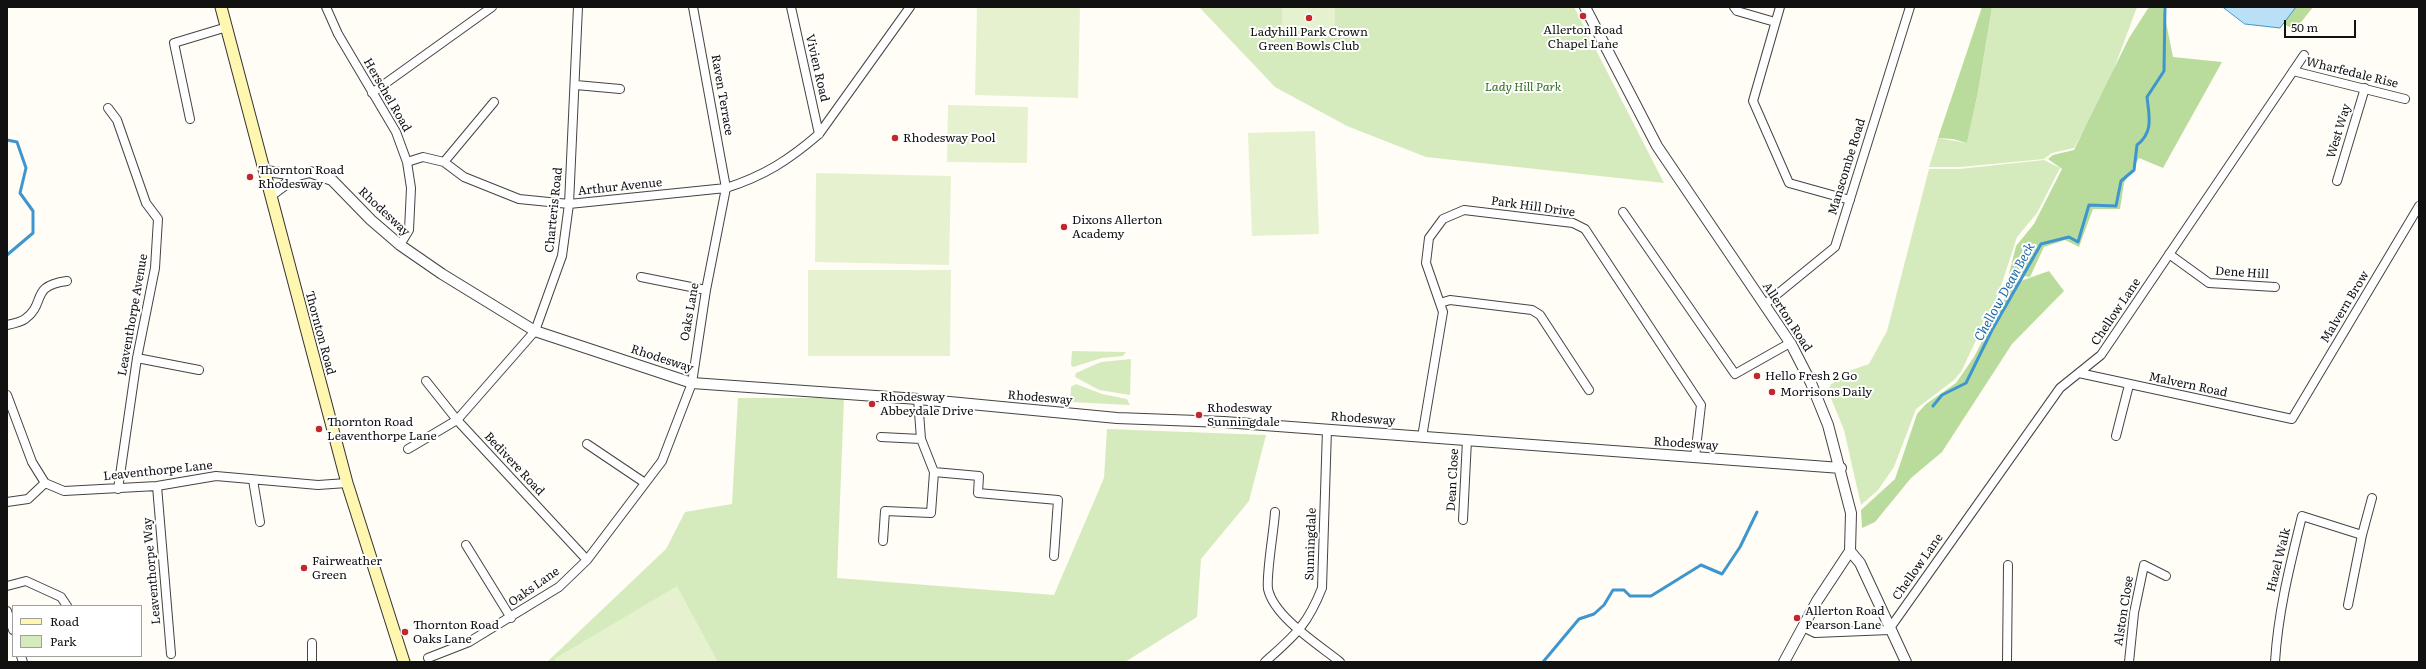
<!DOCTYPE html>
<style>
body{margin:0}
#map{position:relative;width:2426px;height:669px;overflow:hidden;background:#fffdf5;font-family:Literata,serif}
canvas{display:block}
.frame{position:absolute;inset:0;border:8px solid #111;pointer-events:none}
.legend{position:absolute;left:12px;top:605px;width:130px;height:52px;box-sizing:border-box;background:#fff;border:1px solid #a0a0a0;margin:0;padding:5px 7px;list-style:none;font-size:12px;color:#111}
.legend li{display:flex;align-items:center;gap:8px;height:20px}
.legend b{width:20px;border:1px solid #a0a0a0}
.scale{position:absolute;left:2284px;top:20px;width:72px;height:18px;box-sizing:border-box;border:2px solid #111;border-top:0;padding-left:5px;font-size:12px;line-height:14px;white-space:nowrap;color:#111;-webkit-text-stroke:3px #fff;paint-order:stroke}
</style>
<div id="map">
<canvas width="2426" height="669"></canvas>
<div class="frame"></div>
<ul class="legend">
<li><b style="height:5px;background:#fff6b0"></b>Road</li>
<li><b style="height:11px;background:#d5ebbd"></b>Park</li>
</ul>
<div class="scale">50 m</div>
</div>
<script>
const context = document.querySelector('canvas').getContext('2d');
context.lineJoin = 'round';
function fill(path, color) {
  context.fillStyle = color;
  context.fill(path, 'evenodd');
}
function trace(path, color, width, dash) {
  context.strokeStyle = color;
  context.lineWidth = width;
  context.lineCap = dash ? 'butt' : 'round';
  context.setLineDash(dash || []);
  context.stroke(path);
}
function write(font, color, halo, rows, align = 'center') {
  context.font = font + ' Literata,serif';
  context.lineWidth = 4;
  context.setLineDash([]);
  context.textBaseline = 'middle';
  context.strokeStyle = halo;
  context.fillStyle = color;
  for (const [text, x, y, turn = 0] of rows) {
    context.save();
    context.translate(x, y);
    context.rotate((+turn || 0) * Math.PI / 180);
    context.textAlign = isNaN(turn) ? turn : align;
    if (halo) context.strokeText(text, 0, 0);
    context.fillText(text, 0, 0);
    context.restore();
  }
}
fill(new Path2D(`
 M1199,7H1574L1664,183L1426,157L1347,126L1275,87Z
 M1992,7H2137L2105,93L2074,148L2052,153L2044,159L1961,167H1929L1938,138L1967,143L1978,92Z
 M2044,160L2060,168L2037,213L2017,237L1999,292L1961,372L1954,380L1916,409L1894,467L1878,490L1861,505L1844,430L1828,391L1831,384L1834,383V376L1869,364L1887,331L1929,169H1959Z
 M1072,351L1126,352L1123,356L1102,358L1073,367L1071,365Z
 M1131,359L1130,395L1099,390L1075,377L1076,373L1101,362Z
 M1076,384L1102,394L1127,399L1130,405L1070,402L1071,387Z
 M738,398H844L837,578L1054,595L1104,478L1107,429L1266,435L1249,501L1201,559L1197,617L1125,662H547L666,549L685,512L732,504Z`), '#d5ebbd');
fill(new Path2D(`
 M1982,7H1992L1978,92L1967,143L1953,139L1938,138Z
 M2149,7H2163L2173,57L2222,62L2163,168L2139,158L2124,183L2120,209H2093L2079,247L2065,240L2044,247L2030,277L2009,274L2016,246L2034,224L2062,169L2048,159L2053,155L2074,150L2129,38Z
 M2252,7H2313L2295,30Z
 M2049,271L2064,291L2012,344L1942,452L1911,478L1875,522L1862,528L1861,510L1895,479L1917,414L1926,404L1956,383L1974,357L2012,284Z`), '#b9dc9c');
fill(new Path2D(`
 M977,7H1080L1078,98L975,95Z
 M1282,7H1335V30L1282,31Z
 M948,105L1028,107L1027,163L947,162Z
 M1315,131L1319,234L1252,236L1248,133Z
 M816,173L951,176L949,265L815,262Z
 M808,270H951L950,356H808Z
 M677,586L718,662H556L554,659Z`), '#e6f2cf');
const water = new Path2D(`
 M2223,7H2296L2280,28L2245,24Z`);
fill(water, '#b9e0f7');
trace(water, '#3f96cf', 1);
trace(new Path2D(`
 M7,140L17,142L26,168L20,193L33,211V233L7,255
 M1933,406L1942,395L1966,383L1992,330L2041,244L2069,237L2078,242L2089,205L2116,206L2121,181L2134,170L2137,145C2154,132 2149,116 2147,97L2164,71L2165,7
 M1543,662L1579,619L1594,614L1604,605L1613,590H1624L1630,596H1651L1701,565L1722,574L1740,547L1757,512`), '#3f96cf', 3);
const minor = new Path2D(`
 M326,7L338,34L396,132L407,162L411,188L409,230L400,245
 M791,7L819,134
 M1734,7L1737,11L1775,22
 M1780,7L1753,101L1789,183L1850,200
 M2293,71L2405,99
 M576,85L620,89
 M372,93L492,7
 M108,108L117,120L146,203L158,219L155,268L137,358L118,489
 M190,119L174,43L227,27
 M407,162L423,157L444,162L464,177L519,199L569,204L726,188L693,7
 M444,162L494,102
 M2337,181L2365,88
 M1623,212L1735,374L1790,343
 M2169,254L2209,283L2275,287
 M641,277L706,290
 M1440,303L1450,300L1532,310L1540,315L1589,390
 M1764,305L1835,247L1910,7
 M7,325C12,324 21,322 25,319C47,303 29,286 67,281
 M137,358L199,370
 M2079,373L2292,419L2419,206
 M426,381L457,420L587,560
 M7,395L32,462L45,483L64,491L157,486L216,476L318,485L347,483
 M2116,436L2129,385
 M881,437L921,439
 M1422,437L1443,312L1426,263L1429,238L1443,219L1464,210L1573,223L1585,229L1701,405L1695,457
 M587,444L645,483
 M408,449L457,420L535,331L562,256L569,204L578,7
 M934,472L979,476L978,493L1058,500L1054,556
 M253,480L260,522
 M157,486L171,654
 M7,502L28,499L45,483
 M1275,512C1274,530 1266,574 1268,589C1274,617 1319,645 1340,662
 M1463,520L1467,440
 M883,541L885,511L931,513L934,472L921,439L918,399
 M466,545L511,618
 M7,586L26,581L61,597L67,606
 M2348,605L2362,535
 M7,611L13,630
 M1803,627L1815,633L1890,630
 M1890,628L2060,388L2101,355L2304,55
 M312,643V662
 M21,656L23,662
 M428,658L469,642L559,587L587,560L662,461L692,383L706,290L726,188C764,176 789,160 819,134L910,7
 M1265,662C1295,635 1307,626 1322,588L1327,429
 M2007,662L2008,565
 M2129,662L2134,613L2144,565L2166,576
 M2275,662C2278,612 2290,565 2302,516L2362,535L2372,498`);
const tertiary = new Path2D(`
 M1585,7L1657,146L1791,344L1811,383L1828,425L1851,513L1850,551L1817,601L1784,662
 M265,171L298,175L310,172L332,180L371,220L400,245L442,274L535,331L692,383L918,399L1117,418L1224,422L1841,468
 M271,195L298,175
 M1850,551L1860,563L1906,662`);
const secondary = new Path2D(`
 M221,7L347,483L404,662`);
trace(minor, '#444', 10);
trace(tertiary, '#444', 12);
trace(secondary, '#333', 13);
trace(minor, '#fff', 8);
trace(tertiary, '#fff', 10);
trace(secondary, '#fff6b0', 11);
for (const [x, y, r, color] of [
 [1583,16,4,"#c4262e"],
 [1309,18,4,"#c4262e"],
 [895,138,4,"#c4262e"],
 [250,177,4,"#c4262e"],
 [1064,227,4,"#c4262e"],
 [1757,376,4,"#c4262e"],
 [1772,392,4,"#c4262e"],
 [872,404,4,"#c4262e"],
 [1199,415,4,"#c4262e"],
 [319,429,4,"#c4262e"],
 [304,568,4,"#c4262e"],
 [1797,618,4,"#c4262e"],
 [405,632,4,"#c4262e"]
]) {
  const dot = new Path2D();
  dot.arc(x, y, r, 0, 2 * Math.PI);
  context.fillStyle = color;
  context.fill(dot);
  trace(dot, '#fff', 1.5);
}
write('12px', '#111', '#fff', [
 ["Allerton Road",1583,30,"center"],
 ["Chapel Lane",1583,44,"center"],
 ["Ladyhill Park Crown",1309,32,"center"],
 ["Green Bowls Club",1309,46,"center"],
 ["Rhodesway Pool",903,138],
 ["Thornton Road",258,170],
 ["Rhodesway",258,184],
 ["Dixons Allerton",1072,220],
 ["Academy",1072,234],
 ["Hello Fresh 2 Go",1765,376],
 ["Morrisons Daily",1780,392],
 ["Rhodesway",880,397],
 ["Abbeydale Drive",880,411],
 ["Rhodesway",1207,408],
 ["Sunningdale",1207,422],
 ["Thornton Road",327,422],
 ["Leaventhorpe Lane",327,436],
 ["Fairweather",312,561],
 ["Green",312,575],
 ["Allerton Road",1805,611],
 ["Pearson Lane",1805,625],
 ["Thornton Road",413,625],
 ["Oaks Lane",413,639]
], 'left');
write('12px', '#111', '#fff', [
 ["Vivien Road",817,68,77],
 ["Wharfedale Rise",2352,73,14],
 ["Herschel Road",387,95,60],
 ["Raven Terrace",722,95,80],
 ["West Way",2339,131,-73],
 ["Manscombe Road",1847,167,-73],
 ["Arthur Avenue",620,187,-6],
 ["Park Hill Drive",1533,207,8],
 ["Charteris Road",554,210,-84],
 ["Rhodesway",384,212,43],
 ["Dene Hill",2242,273,4],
 ["Malvern Brow",2345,307,-59],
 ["Oaks Lane",690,312,-80],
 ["Chellow Lane",2116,312,-56],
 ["Leaventhorpe Avenue",133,315,-80],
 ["Allerton Road",1787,317,57],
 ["Thornton Road",320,333,75],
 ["Rhodesway",662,359,18],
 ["Malvern Road",2188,385,12],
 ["Rhodesway",1040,398,5],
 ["Rhodesway",1363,419,4],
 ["Rhodesway",1686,444,4],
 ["Bedivere Road",514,464,47],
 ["Leaventhorpe Lane",158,471,-6],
 ["Dean Close",1453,480,-87],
 ["Sunningdale",1311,544,-88],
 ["Hazel Walk",2279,560,-76],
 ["Chellow Lane",1918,567,-55],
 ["Leaventhorpe Way",152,571,-95],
 ["Oaks Lane",534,587,-35],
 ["Alston Close",2124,611,-81]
]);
write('italic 12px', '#2f6b1f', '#fff', [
 ["Lady Hill Park",1523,87]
]);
write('italic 13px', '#1768a6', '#fff', [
 ["Chellow Dean Beck",2005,292,-61]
]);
</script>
